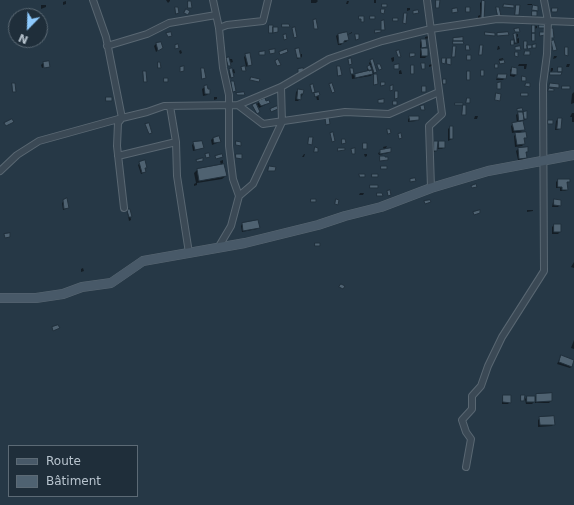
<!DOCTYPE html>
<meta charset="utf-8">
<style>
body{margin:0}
#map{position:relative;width:574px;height:505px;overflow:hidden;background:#263846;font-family:"DejaVu Sans",sans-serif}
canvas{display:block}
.legend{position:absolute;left:8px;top:445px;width:130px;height:52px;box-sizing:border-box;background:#1f2e3a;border:1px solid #5c6a75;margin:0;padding:5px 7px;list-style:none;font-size:12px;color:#b8c4ce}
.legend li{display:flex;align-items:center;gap:8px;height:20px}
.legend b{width:20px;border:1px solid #5c6a75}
.north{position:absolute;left:8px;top:8px;width:40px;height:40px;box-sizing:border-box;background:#1f2e3a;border:1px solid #5c6a75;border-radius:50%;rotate:203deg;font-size:11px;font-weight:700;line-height:16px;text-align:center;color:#b8c4ce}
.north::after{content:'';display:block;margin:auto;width:14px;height:18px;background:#8dcafe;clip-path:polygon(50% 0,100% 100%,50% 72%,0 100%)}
</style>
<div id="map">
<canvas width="574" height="505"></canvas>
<ul class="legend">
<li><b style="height:5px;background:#485968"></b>Route</li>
<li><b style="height:11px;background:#4f6271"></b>Bâtiment</li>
</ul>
<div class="north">N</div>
</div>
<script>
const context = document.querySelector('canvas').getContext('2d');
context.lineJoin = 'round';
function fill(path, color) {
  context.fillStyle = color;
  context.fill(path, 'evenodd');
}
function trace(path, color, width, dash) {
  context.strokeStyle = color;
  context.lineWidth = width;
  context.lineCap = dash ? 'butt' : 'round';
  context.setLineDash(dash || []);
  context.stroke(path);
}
fill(new Path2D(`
 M166,0H170V1L168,3Z
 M311,0H317L318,1L316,3H311Z
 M374,0H376V3H374Z
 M66,1V4L63,5V2Z
 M347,1H349L348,4H346Z
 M482,1L483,20L478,19V16L480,15V3Z
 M528,4H532V5H527Z
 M46,5V7L41,9V5Z
 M407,8H410V10L407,11Z
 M532,26H537V28L534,29L533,41H531Z
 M352,32V33L347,35L348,40L346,42H343L341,45H338L336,36L338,34L347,35Z
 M518,34V36L516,39L519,38V43L510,45V42L514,41L513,35Z
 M428,36L429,38L425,39L427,56L425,58H420V42L422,40H425V37Z
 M156,44L160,49L156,52L154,46Z
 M498,46H499L500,49L497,50Z
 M181,50L182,53L180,54L179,51Z
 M296,50L299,54H302V57L297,59Z
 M246,55L251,65L249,66L244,67V71H242L241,68H242L246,67L244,57Z
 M554,56H557L556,58L553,59Z
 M394,57V61L392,62L391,58Z
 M503,58L504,63L499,64V59Z
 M226,59H232L233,62L230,63L229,66H228Z
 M371,61L375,72L374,74L370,76L352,79L351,69H352L354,76L355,75L368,72L367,68L370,67L369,63Z
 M48,62L49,67L48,68V66L42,68L41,65L43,63Z
 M432,64V66L429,67V65Z
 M519,64H527L526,69H524V66H518Z
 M567,64H570L569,67H566Z
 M512,68L516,75L514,77L510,76V70Z
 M551,68H553V70L551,73H558L559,68L560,75H550Z
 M234,69L235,73L232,74V77L230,78L229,70L231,71Z
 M401,70L402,74H399V71Z
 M498,75L505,78L503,80H496Z
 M206,86L209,93L207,95L203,96L202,89Z
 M298,90L303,94L300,99L298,101H295L296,92Z
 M574,92V103L571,104L572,94Z
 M318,93L319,100H317L316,96L314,97V95Z
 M214,97H217V99L214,100Z
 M259,102H266L269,103L259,108L257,104Z
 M518,113L522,115L524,113L526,119L520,123L524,129L520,133L525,137L523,140L524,144L522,146L515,147L514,136L518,132L512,133L511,126L513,124L517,123L516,115Z
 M572,113H574V122H572V117H570Z
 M475,116H478L477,119H474Z
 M410,117L418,119L416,121L408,122V119Z
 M558,119L560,128L558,130H555L556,121Z
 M450,127H452V139L448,141V129Z
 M213,138L219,141L217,143L212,145L211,140Z
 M440,142L444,147L442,149H436L435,152L433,151L434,143L437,145Z
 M194,143L202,147L200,149L193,151L192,145Z
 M387,146L385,150L390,152L388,153L379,155L378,153L384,150L383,147Z
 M527,148V152L525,154L526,158L524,160H518L516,151L518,149Z
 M304,154H305L304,157H302Z
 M364,154H367V156L365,157Z
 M223,160V163L221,165L220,161Z
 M140,163L146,167L144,170L145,172L141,174L138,165Z
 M197,170L226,176L222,179L197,183V185L194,186V184L196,183L194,173Z
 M558,180H569L567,184V190L565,191H560V188H556V182Z
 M360,193H364L363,195H359Z
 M555,200L560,205L558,207H552L553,202Z
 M64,201L68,208L63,210L62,203Z
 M127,210H129L131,220L129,221Z
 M527,210H533V211L527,212Z
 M242,224L259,227L257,229L242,232L241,226Z
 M554,225L560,232L558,234H552V227Z
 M574,262V268L571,267Z
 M83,268L84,271L81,272V269Z
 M574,340V349L571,348Z
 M561,356L572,366L570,368L557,364Z
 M537,395L551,401L549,403H535V401L532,404H526L525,399L527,397H535Z
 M504,396L510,402L508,404H502V397Z
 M540,418L554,424L552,426L538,427V420Z`), '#0007');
const building = new Path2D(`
 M436,0H440L439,8H436Z
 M482,0L485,1L484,21L481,20Z
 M188,1H191L192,8H188Z
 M382,4H387V7H382Z
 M504,4L514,5V8L503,7Z
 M516,5H520L519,15H515Z
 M533,5L538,6V11L532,10Z
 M175,7H178L179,13L176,14Z
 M466,7H470V12H466Z
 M496,7H499L501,16L498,17Z
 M457,8L458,12L452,13V9Z
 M552,8H558L557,12H552Z
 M186,9L190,11L188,15L184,13Z
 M381,9H385L384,14L381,13Z
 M418,10L419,13L413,14V11Z
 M532,11H537V16H532Z
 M404,13H407L406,24L403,23Z
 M359,16H364V22H361V19H359Z
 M370,16H375V19H370Z
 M393,18H398V21H393Z
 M316,19L318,29H314L313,20Z
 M384,20L385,30H381V21Z
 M282,24H289L290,27H282Z
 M269,25H273V33H269Z
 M532,25H535V33H532Z
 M539,25H545V28H539Z
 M273,27H278V32L273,33Z
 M295,27L297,37L294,38L292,28Z
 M519,28L520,32H515L514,29Z
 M549,28H553L554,38H550Z
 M375,30H381V32L375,33Z
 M171,32L172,36L168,37L166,33Z
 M347,32L349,40L344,41V43L339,44L338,34Z
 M485,32L495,33V36L485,35Z
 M508,32L509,35L497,36V33Z
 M540,32H545V35L540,36Z
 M516,33L517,43H515L513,34Z
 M532,33H535V41H532Z
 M286,34L287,39L284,40L283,35Z
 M355,34H359V39L356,40Z
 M463,37V41H453V38Z
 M421,39H426L427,47L422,48Z
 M511,40H514V45H511Z
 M554,40L557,50L553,51L551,41Z
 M453,41H463L464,44H453Z
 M524,41H527V49H524Z
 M161,42L163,48L158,51L156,43Z
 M178,44L179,48L175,49V45Z
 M536,44V48H532V45Z
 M466,45H469L470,50H466Z
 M480,45H483L482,55H479Z
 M527,45H532V48L528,49Z
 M453,46H456L455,57H452Z
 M520,46L521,50H515V47Z
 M565,47H568V56L565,55Z
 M299,48L301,58H297L295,49Z
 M421,48H428V56H422Z
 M275,49V53L270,54L269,50Z
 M287,49L288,52L280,55L279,52Z
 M399,50L401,57H398L396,51Z
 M265,51V55H259V52Z
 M525,51H530V55H524Z
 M515,52H518V57L515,56Z
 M250,53L252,65L248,66L245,54Z
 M410,53H415V56L410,57Z
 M467,55H471V60H467Z
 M229,57L231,66H228L226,58Z
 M351,58L352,64L349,65L348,59Z
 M442,58H446L445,64L442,63Z
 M447,58H451V65L447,64Z
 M278,59L281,65L277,66L275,61Z
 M373,59L377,72L374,73L370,60Z
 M504,60L505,63L500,64L499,61Z
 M49,61L50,67L44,68L43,62Z
 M158,62H160L161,68H158Z
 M421,63H425V69H422Z
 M377,64H380L382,69L379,70Z
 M399,64V69H394V65Z
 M495,64H498V68H495Z
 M370,65L372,70L369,71L367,67Z
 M411,65H414V74H411Z
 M184,66V71L180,72V67Z
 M245,66L246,71H242L241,67Z
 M337,66H340L342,75L338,76Z
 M512,67L517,68V75L511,74Z
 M558,67H562V72H558Z
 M201,68H204L206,78L202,79Z
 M232,68L234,77L231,78L229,69Z
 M303,68L304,73L300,74L298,73V69Z
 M350,68H353L354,74H351Z
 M372,70L373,74L355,78V74Z
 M481,70H484V76H481Z
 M143,71H146L147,82H144Z
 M467,71H470V80H467Z
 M550,72H562L561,75H550Z
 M374,74H377L378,84L374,85Z
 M498,74H507L506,79L497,78Z
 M522,76L526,77V81H522Z
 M251,77L260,79L259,82L250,80Z
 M164,78H168V82H164Z
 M443,79H446V84H443Z
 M231,81H234L236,91L233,92Z
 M381,82H385V85L381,86Z
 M501,82V89H497V83Z
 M12,83H15L16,92H13Z
 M332,83L335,92L332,93L329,84Z
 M526,83H530V87L525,86Z
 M550,83L559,84V88L549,87Z
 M313,84L315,92L312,93L310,85Z
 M207,85L208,89H210V94H205L204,86Z
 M393,85V90L390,91V86Z
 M422,86H426V92H422Z
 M562,86H570V89H562Z
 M549,88L554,89V91H548Z
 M298,89L304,90L303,94H301V100L297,99Z
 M395,91H398V98L395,99Z
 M244,92L245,95H237L236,93Z
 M319,92L320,95L315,97L314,93Z
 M496,93L501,94L500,101L495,100Z
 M521,93H528V96H521Z
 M106,97H112V101H106Z
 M265,98L266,101L269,100L270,103L261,106L258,101Z
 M467,98H470V103H466Z
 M384,99V103H378V100Z
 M393,101H397V105H393Z
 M256,103L260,112L257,114L252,105Z
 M455,103H463V105H455Z
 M424,105L425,110H421L420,106Z
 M463,105H466V115H462Z
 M277,106L278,109L271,112L270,109Z
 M522,108L523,111H517V109Z
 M527,111V119H524L523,112Z
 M518,112H523L524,120L519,121Z
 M409,116H419V120L410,121Z
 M329,117L330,124L326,125L325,118Z
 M558,118H562L561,129H557Z
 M12,119L14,122L6,126L4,123Z
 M548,120H553V124H548Z
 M523,121L525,130L514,131L512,123Z
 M149,123L152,133L149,134L145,124Z
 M450,126H453V139H450Z
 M387,129H390L391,133L388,134Z
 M333,132L335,141L332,142L330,133Z
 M526,132L527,138H524L525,144L517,145L515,133Z
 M401,133L402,138L399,139L398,134Z
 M219,136L221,142L214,143L213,138Z
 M309,137H313L312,145L308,144Z
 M342,139H345L346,143L342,144Z
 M202,141L204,148L195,150L193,142Z
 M236,141L241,142V146L236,145Z
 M434,141H438L437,151H434Z
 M439,141H445V148H439Z
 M363,143H367V149H363Z
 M315,147L318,148V152H314Z
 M528,147V152H526L527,158L519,159L518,148Z
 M338,148H345V150L338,151Z
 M355,148V154H352L351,149Z
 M391,148V152L380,154V150Z
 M209,153L210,157L206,158L205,154Z
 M222,154L223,157L216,159L215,156Z
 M236,154H242V159L236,158Z
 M380,156H385V157H388V160L380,161Z
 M203,158V161L197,162L196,160Z
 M145,160L147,168H145L146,172L142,173L139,162Z
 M224,164L227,176L199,181L197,169Z
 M269,166L276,167L275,171H268Z
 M381,166H387V169H381Z
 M359,174H365V177H360Z
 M372,174H378V177H372Z
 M415,178L416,181L410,182V179Z
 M558,179H570V182H567L568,190H562V187H558Z
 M476,184L477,187L472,188L471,186Z
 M370,185H378V188H370Z
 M390,190L391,195L388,196L387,191Z
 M377,193H382L383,196H377Z
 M67,198L69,208L64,209L63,200Z
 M311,199H316V202H311Z
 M336,199L339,200L338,205L335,204Z
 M554,199L561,200V206L554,205Z
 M430,200L431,202L425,204L424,201Z
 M127,209H130L132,217H129Z
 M480,210V213L474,215L473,212Z
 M258,220L260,228L243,231L242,223Z
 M554,224H561V232H554Z
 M10,233V237L5,238L4,234Z
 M315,243H320V246H315Z
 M341,284L345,286L343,289L339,287Z
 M58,325L60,328L53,331L52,327Z
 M561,355L574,360L572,367L559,362Z
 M552,393V401L536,402V394Z
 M503,395H511V403L503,402Z
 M521,395H525L524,401H521Z
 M527,396H535V402H527Z
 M554,416L555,425H540L539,417Z`);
fill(building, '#4f6271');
trace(building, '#21303c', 1);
const minor = new Path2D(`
 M93,0L106,37L122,118L118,123L117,146L124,208
 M213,0L219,28L223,68L229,95V146L233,179L239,196
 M427,0L442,114L429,126L431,188
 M219,28L227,25L263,21L268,0
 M107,46L147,34L169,23L216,15
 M238,105L263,124L345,112L389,114L439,92
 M170,106L176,142L177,176L189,253
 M118,156L176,142
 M0,171L17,155L39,141L122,118L147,112L164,106L238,105L281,87L329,59L382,41L431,29L497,19L574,22
 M218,248L231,226L239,196L253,184L282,122L281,87
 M466,467L471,439L466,432L462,420L472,409V396L481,386L488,366L502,337L544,271L543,84L547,54L548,21L544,0`);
const secondary = new Path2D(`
 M0,298H36L63,294L82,287L111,283L143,261L245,243L318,225L345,216L381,207L431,188L488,171L574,155`);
trace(minor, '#596772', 8);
trace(secondary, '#596772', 10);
trace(minor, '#3b4955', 6);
trace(secondary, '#485968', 9);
</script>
